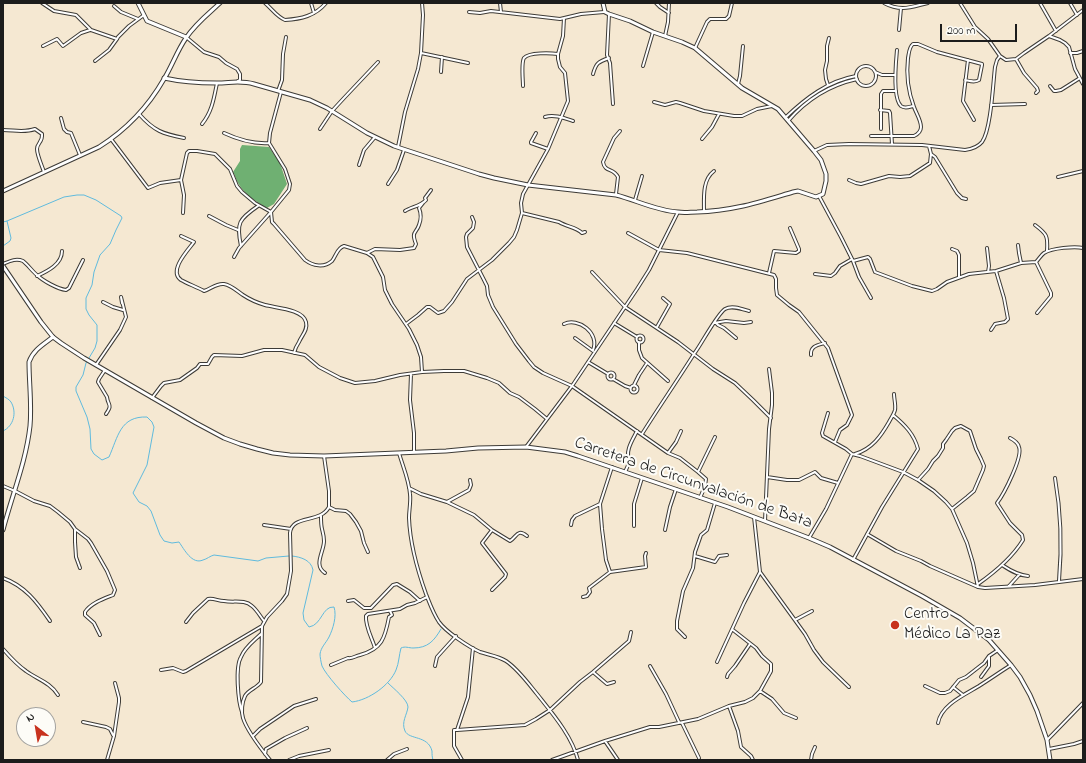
<!DOCTYPE html>
<meta charset="utf-8">
<style>
body{margin:0}
#map{position:relative;width:1086px;height:763px;overflow:hidden;background:#f5e8d2;font-family:"Indie Flower",sans-serif}
canvas{display:block}
.frame{position:absolute;inset:0;border:4px solid #1c1c1c;pointer-events:none}
.north{position:absolute;left:16px;top:707px;width:40px;height:40px;box-sizing:border-box;background:#fdfcf7;border:1px solid #a3a29f;border-radius:50%;rotate:329deg;font-size:11px;font-weight:700;line-height:16px;text-align:center;color:#1c1c1c}
.north::after{content:'';display:block;margin:auto;width:14px;height:18px;background:#c8321e;clip-path:polygon(50% 0,100% 100%,50% 72%,0 100%)}
.scale{position:absolute;left:940px;top:24px;width:77px;height:18px;box-sizing:border-box;border:2px solid #1c1c1c;border-top:0;padding-left:5px;font-size:12px;line-height:14px;white-space:nowrap;color:#1c1c1c;-webkit-text-stroke:3px #fdfcf7;paint-order:stroke}
</style>
<div id="map">
<canvas width="1086" height="763"></canvas>
<div class="frame"></div>
<div class="north">N</div>
<div class="scale">200 m</div>
</div>
<script>
const context = document.querySelector('canvas').getContext('2d');
context.lineJoin = 'round';
function fill(path, color) {
  context.fillStyle = color;
  context.fill(path, 'evenodd');
}
function trace(path, color, width, dash) {
  context.strokeStyle = color;
  context.lineWidth = width;
  context.lineCap = dash ? 'butt' : 'round';
  context.setLineDash(dash || []);
  context.stroke(path);
}
function write(font, color, halo, rows, align = 'center') {
  context.font = font + ' "Indie Flower",sans-serif';
  context.lineWidth = 4;
  context.setLineDash([]);
  context.textBaseline = 'middle';
  context.strokeStyle = halo;
  context.fillStyle = color;
  for (const [text, x, y, turn = 0] of rows) {
    context.save();
    context.translate(x, y);
    context.rotate((+turn || 0) * Math.PI / 180);
    context.textAlign = isNaN(turn) ? turn : align;
    if (halo) context.strokeText(text, 0, 0);
    context.fillText(text, 0, 0);
    context.restore();
  }
}
fill(new Path2D(`
 M242,145L269,147L280,163L287,184L274,204L267,208C256,202 244,194 238,183C236,180 235,175 233,172L240,161V149Z`), '#6fb072');
trace(new Path2D(`
 M7,221L64,197L77,195H84L96,200L121,216L122,218L116,230L110,244L100,255L94,272L92,285L86,298V309L89,315L97,325V341L95,348L86,363L83,375L76,387V391L87,417L90,429L91,449L94,454L102,460L109,457C118,437 120,416 147,417L152,422L154,427L147,465L133,493L139,502L147,506L151,511L160,535L164,541L172,543L179,542C184,549 192,565 203,560C207,559 210,556 214,555L258,561L266,558L289,556
 M3,222L7,221L11,238L10,241L3,246
 M3,396C6,398 9,399 11,402C17,412 14,426 3,431
 M292,556C301,557 311,560 313,570L303,613L304,620L309,627C322,625 322,606 334,607C337,616 333,629 329,637C326,643 321,647 320,654C320,657 321,662 322,666C326,675 345,696 352,702C369,700 390,685 396,670C399,663 399,655 401,648C405,646 409,648 413,648C428,648 434,641 441,629
 M388,683C393,688 408,700 408,707C407,715 401,722 405,731C409,740 428,735 432,751C432,754 432,757 433,760`), '#5fbadd', 1);
const street = new Path2D(`
 M42,3L54,11L76,15L91,30L117,39L118,37L129,26L144,15
 M265,3C272,9 277,17 285,20C301,19 315,16 326,3
 M311,3L314,13
 M500,3L501,12
 M656,3L660,7L669,13
 M884,3C901,12 911,7 928,3
 M960,3L975,27L988,39L1000,56L1006,60L1016,59L1024,53L1049,36L1083,10
 M1040,3L1056,31
 M1070,3L1077,15
 M114,6L121,12L138,19
 M469,12L480,13L491,11L560,19L581,14L604,12
 M609,14L607,55L610,63L613,104
 M899,30L901,8
 M665,36L668,22L669,3
 M1049,36L1060,40L1065,43L1069,47L1075,69L1083,84
 M186,37L204,52L219,57L226,63L237,69L240,74V80L238,81
 M43,46L57,39L63,46L81,33L90,30
 M695,48L707,22L710,19H726L729,16L732,3
 M897,50C896,61 892,98 901,106C905,109 909,107 913,106
 M421,53L468,63
 M1070,53H1077L1083,51
 M1016,59L1024,73L1037,88L1038,91L1036,93
 M968,60L963,101L974,120
 M95,61L109,50L117,39
 M643,66L653,32
 M856 76a10 10 0 1 1 20 0a10 10 0 1 1-20 0Z
 M441,72L442,57
 M875,72L882,75H895
 M593,74C596,63 598,62 609,58
 M738,84L740,76L743,46
 M828,85L826,79L825,70L827,61V46L829,38
 M523,86C523,80 521,63 524,58C529,52 551,53 558,54
 M1050,86L1054,91H1056L1061,90L1080,78
 M278,91L282,80L283,54L286,37
 M281,92L270,133L269,143L285,169L290,184L289,190L271,212L272,222L274,224L305,260C313,266 324,268 332,261C336,256 337,248 344,246L367,253L373,257L383,277L385,290L392,304L409,329L417,345L421,357L422,372
 M654,102L665,105L676,102L680,103L704,111L734,116H742L757,109L772,106
 M991,105L1025,104
 M880,110L889,111L890,113L892,144
 M139,114C154,131 163,134 184,138
 M545,117C554,114 564,118 573,121
 M786,117C806,98 828,81 856,76
 M61,118L64,129L67,132L71,133L80,155
 M788,121C806,100 830,85 857,79
 M202,124C212,112 214,98 217,83
 M320,129L332,111L344,98L378,62
 M881,129V94L883,91H896
 M3,130C14,130 24,133 35,129L42,134C43,142 37,143 37,149C37,155 42,166 44,172
 M224,133C239,140 253,144 269,143
 M536,133L531,142V143L548,149
 M871,136H914C918,134 921,132 921,127C921,120 916,113 914,107C908,91 906,75 908,58C909,53 909,47 913,44H918L937,52L982,64V65L979,80C975,83 970,81 965,80
 M111,139L148,188L160,183L181,180
 M702,139L712,127L719,114
 M398,147L405,112L418,69L421,53L423,15L422,3
 M814,151L827,145L849,144L922,145L965,150C972,149 978,147 982,142C991,130 993,84 995,67L997,60L1000,56
 M931,154L935,157L957,193L962,198L966,199
 M359,165L364,150L375,137
 M1058,177L1083,171
 M849,180L856,183L861,184L889,176L900,177L910,176L930,163L931,154L929,146
 M388,184L397,170L404,150
 M616,194L618,177C613,167 605,173 603,162L614,138L620,131
 M819,196L841,237L853,261L859,277L871,298
 M635,200L642,176
 M405,211C411,207 421,206 426,200L425,198L431,190
 M704,212C704,198 702,180 714,171
 M183,213L184,195L181,180L187,153L189,151H197L215,154L230,169L237,186L242,192L255,203L271,212L239,248L234,257
 M522,213L559,222C567,227 576,227 582,233L585,232
 M209,216L226,225L238,230
 M472,217L474,222L473,228L467,234L466,237L467,247L484,280L487,286L488,295L493,307L516,344L529,361L534,367L543,373L572,386L668,453L680,458L698,472L706,479L705,486L700,498
 M1035,225C1047,234 1048,236 1047,251
 M628,233L659,250L687,253L774,275L776,279V288L777,295L789,305L799,312L828,348L852,415L847,425L840,430L835,442
 M181,236L194,242C188,250 168,271 181,280C188,284 197,287 204,291C211,289 216,283 224,284C231,285 237,291 243,295C249,299 258,303 265,305C276,308 303,309 306,322C308,330 302,335 299,342C297,345 295,349 294,353
 M1018,245L1019,253L1021,263
 M241,246C236,223 239,219 258,206
 M987,248L989,266L988,272
 M952,249L957,251L959,255V277
 M367,253L375,249L400,250L414,248L416,244C411,231 416,234 419,225C421,220 421,213 419,208L423,203
 M853,261L868,257L870,259L875,272L912,286L932,291L937,289L947,282L969,274L996,271L1021,263L1036,262C1039,259 1041,255 1044,253C1052,248 1075,246 1083,248
 M1036,262L1051,293V296L1037,313
 M3,264C10,261 16,258 23,261C28,265 32,271 37,275C43,281 58,289 66,290L69,288L83,260
 M592,272L625,307L678,342L713,369L735,383L753,400L771,418
 M769,273L774,251L796,253L799,251V249L790,228
 M815,274L831,276L835,273L840,266L852,259
 M37,276C48,271 62,264 62,251
 M103,302L113,307L123,310
 M715,322L718,325L724,328L736,338
 M614,323L637,337
 M714,323L726,321L744,323L751,322
 M406,324L418,315L427,307H430L438,313L444,311L452,302L467,279L492,260L509,243L514,237L517,230L522,213L521,203L523,194L548,149L568,101L565,73L560,67L558,59V54L563,36L564,18
 M564,324C578,317 600,333 593,350
 M657,327L670,304L663,298
 M991,330L995,324L1005,322L1008,319L1004,298L996,271
 M636.5 339a3.5 3.5 0 1 1 7 0a3.5 3.5 0 1 1-7 0Z
 M575,338L593,351
 M639,342V350L642,358L668,381
 M811,355C810,346 818,345 825,343
 M588,362L608,374
 M96,365L120,330L126,317L121,297L122,303
 M105,370L99,379L98,382L107,397C108,406 113,404 106,414
 M607.5 376a3.5 3.5 0 1 1 7 0a3.5 3.5 0 1 1-7 0Z
 M411,374L410,400L414,433V452
 M613,379L625,386L631,388
 M634,385L639,375L647,363
 M630.5 389a3.5 3.5 0 1 1 7 0a3.5 3.5 0 1 1-7 0Z
 M152,398L161,386L164,383L180,380L197,368L200,364H208L212,357L214,355L242,356L264,350H282L305,355L319,367L340,378L355,383L375,381L400,375L422,372L444,371H464L487,378L499,383L510,393L519,397L535,409L547,419
 M828,413L822,433L823,436L846,449L852,454L860,456L903,472L918,480L934,491L946,502L952,509L967,543L973,563L978,587
 M642,434C659,407 677,381 694,354C701,345 717,314 725,309C732,305 742,309 749,311
 M526,447L572,386L637,289L649,270L678,212
 M399,453C403,467 409,480 410,494C411,502 409,510 409,518C410,545 417,569 426,594C430,604 433,613 439,622C446,632 469,647 480,652C489,655 498,656 506,661C518,669 528,683 537,694C552,713 572,736 578,760
 M668,453L676,442L681,431
 M855,454C872,449 881,436 889,422C891,418 894,414 895,410C896,405 894,399 894,394
 M625,472L630,461C624,452 633,439 637,431
 M698,472L715,437
 M767,477L787,480H799L815,472L821,478L838,483
 M1055,478C1061,512 1062,547 1059,581
 M918,480L928,469L933,461L938,456L943,448V444L946,440L952,431L955,428L961,426L970,431L976,449L981,459L984,466L983,470L974,491L967,497L952,509
 M3,486L15,491L34,501L50,506L58,512L70,522L75,529L88,539L91,543L107,571L115,590L113,595C103,599 91,603 85,612V615L94,623L100,635
 M409,488L421,494L447,502L474,515L492,530L510,541C517,537 517,528 527,536
 M447,502L469,490L471,485L470,480
 M329,507L335,510L346,511L350,514L356,522L361,531L364,543L368,552
 M321,516C321,520 321,525 322,529C323,533 324,536 324,541C324,552 313,565 325,573
 M765,521L769,429L772,405V393L769,369
 M264,525L291,529
 M571,525L572,520L575,516L600,504
 M634,526V504L642,478
 M75,530V542L76,557L80,568
 M665,530L670,507L676,489
 M867,534L896,551L921,561L930,566L978,587L985,588L1035,585L1083,579
 M809,538L826,509L852,454
 M695,556L715,562L719,556L727,555
 M853,560L882,507L918,449C914,434 905,425 893,415
 M1002,565C1011,571 1018,575 1028,576
 M610,572L606,560L602,529L600,504L612,467
 M760,572L805,634L814,650L823,662L849,687
 M3,578C25,586 37,602 50,621
 M978,584C995,572 1012,558 1023,540L1022,535L1010,523L997,503C1004,494 1023,457 1019,447C1018,443 1014,440 1010,438
 M1009,586L1019,575
 M492,590L505,577L506,574L482,543L492,530
 M583,597L587,596L590,592L589,588L610,572L646,567L645,556L646,553
 M348,601L354,600L364,608H371L393,585L397,584L410,592L420,601
 M795,620L812,611
 M186,622L193,613L208,599C214,598 218,601 224,601C234,603 244,599 252,606C257,610 260,616 264,621
 M685,637L677,629V621L683,591L693,568L695,552L701,535L707,530L715,503
 M375,648C372,638 365,626 366,616L368,614L400,609L407,605L415,603L427,597
 M3,649C10,657 17,665 26,671C37,679 51,683 58,695
 M717,662L744,603L760,572L754,517
 M331,665L348,658C352,659 355,656 360,655C382,649 385,638 389,617L392,615L390,611
 M435,666L437,657L456,636
 M650,666L666,694L679,722
 M161,670L173,668L183,672L186,671L262,626
 M593,672L607,684L614,682
 M727,677L728,674L735,666L750,644
 M981,677L989,666V657
 M925,686L940,693H945L950,691L959,680L966,677L984,663L989,656L998,650
 M953,687L963,695
 M760,691L772,699L784,713L796,718
 M729,706L738,731L741,747L751,756L753,760
 M242,712C238,701 235,667 241,657C245,647 254,641 261,634
 M83,722L106,727L110,729L113,735
 M682,723L699,758
 M938,723C941,705 964,695 979,686C990,679 1000,672 1011,665
 M457,730L525,725L536,719L550,710L580,682L593,672L629,641L631,632
 M253,736L260,729L294,706L316,699
 M1047,740L1053,734L1083,703
 M605,741L618,760
 M1049,749L1074,744L1083,741
 M265,754L266,749L285,738L307,728
 M107,760L114,736L119,702V698L115,683
 M270,760C262,750 247,731 243,718C241,712 242,702 245,696C248,690 257,688 261,682L262,626L267,617L282,601L287,594L291,571L290,533C292,514 320,524 329,507V491L324,456
 M289,760L299,756L329,750
 M387,760L394,754L407,749
 M462,760L454,746V730H457L468,697L473,648
 M552,760L605,741L650,727H659L698,719L729,706L745,702L753,698L760,691L770,673L771,671V664L762,656L756,648L733,630
 M811,760L812,754L815,747`);
const secondary = new Path2D(`
 M138,3L147,21L186,37
 M164,78C182,82 199,83 217,83C230,83 240,80 254,84L310,100L327,108L367,133L394,146L479,174L494,178L528,185L616,195C636,200 657,211 678,212C684,213 691,212 697,212C733,211 759,202 793,192L798,191L816,197L823,194L826,181V174L821,160L814,151L778,109L742,88L695,48L682,42L653,32L630,21L609,14L605,12L603,3
 M3,530C12,495 26,462 30,426C32,405 29,383 29,362C33,350 44,344 53,337`);
const primary = new Path2D(`
 M3,191L99,147C126,130 148,107 164,79C172,66 177,51 186,38C195,24 208,14 220,3
 M3,266L41,322L53,337L61,343L84,358L196,423L224,438L240,444L257,449L273,453L290,455L324,456L446,451L478,448L526,447L565,452L578,456L728,507L809,538L830,547L922,596L960,618L989,640L1011,665L1020,677L1030,695L1037,711L1047,740L1050,760`);
trace(street, '#3d3b37', 4);
trace(secondary, '#3d3b37', 5);
trace(primary, '#3d3b37', 5);
trace(street, '#fff', 2);
trace(secondary, '#fff', 3);
trace(primary, '#fff', 3);
for (const [x, y, r, color] of [
 [895,625,5,"#c8321e"]
]) {
  const dot = new Path2D();
  dot.arc(x, y, r, 0, 2 * Math.PI);
  context.fillStyle = color;
  context.fill(dot);
  trace(dot, '#fdfcf7', 1.5);
}
write('17px', '#1c1c1c', '#fdfcf7', [
 ["Carretera de Circunvalación de Bata",693,484,19]
]);
write('17px', '#1c1c1c', '#fdfcf7', [
 ["Centro",904,615],
 ["Médico La Paz",904,635]
], 'left');
</script>
